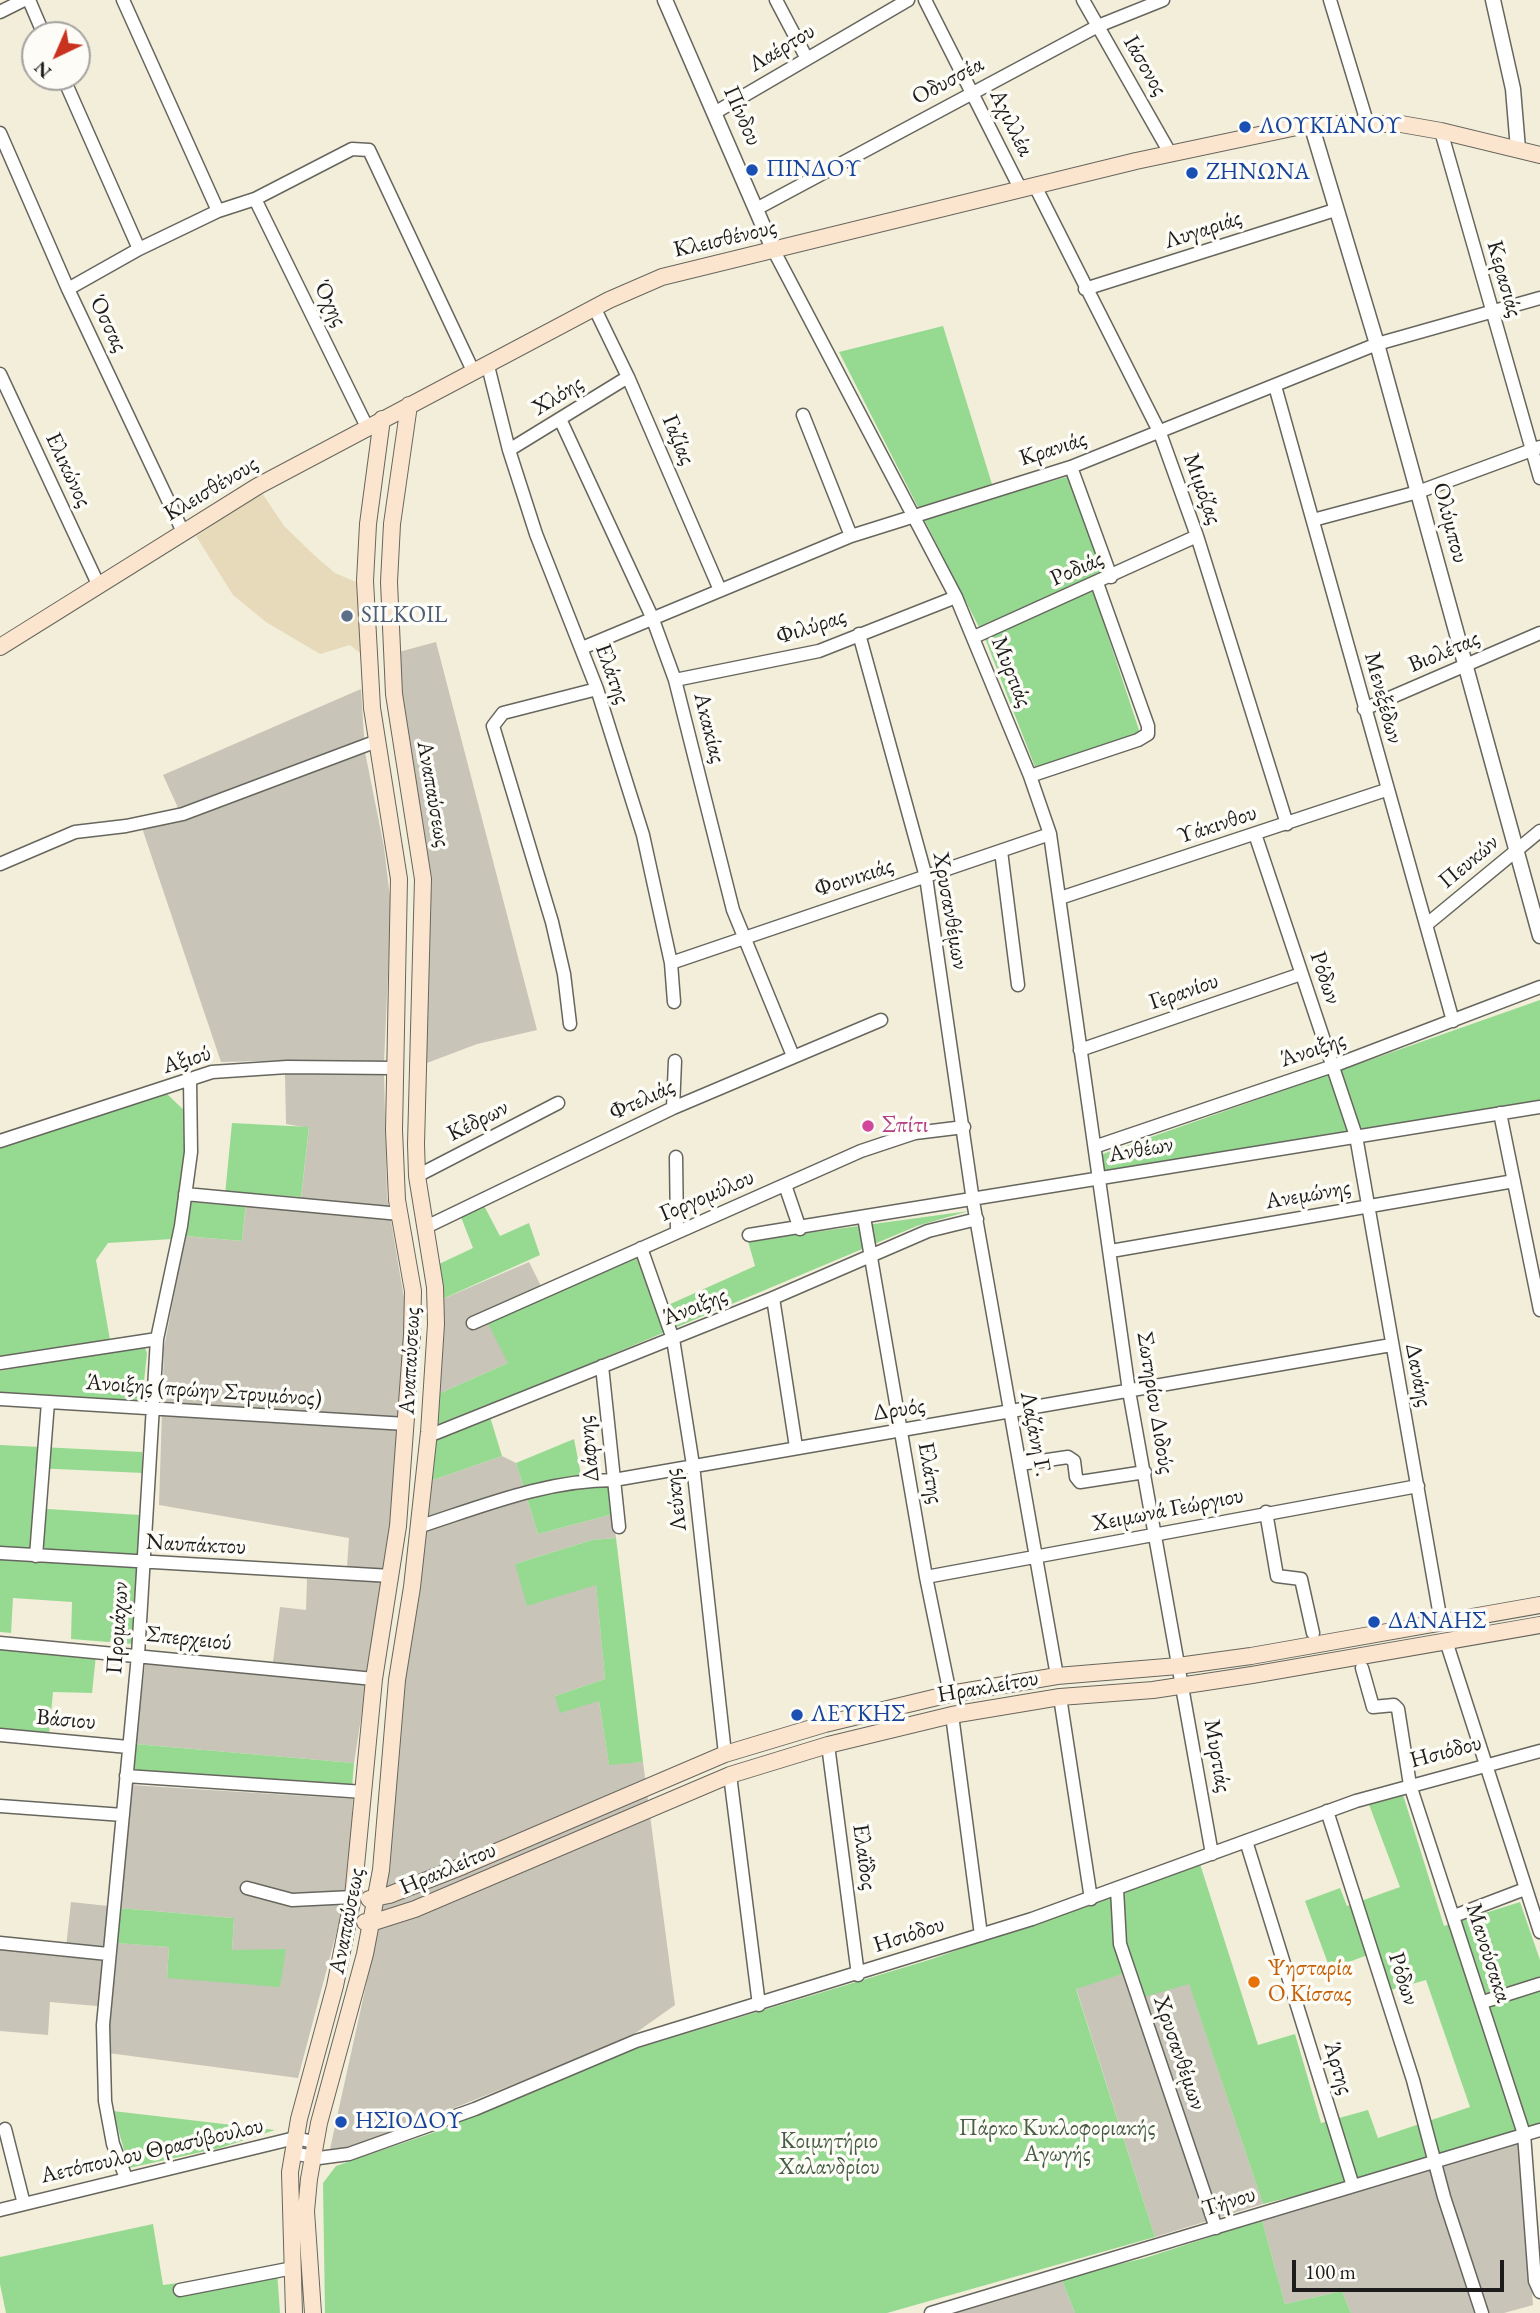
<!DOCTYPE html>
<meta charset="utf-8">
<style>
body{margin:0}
#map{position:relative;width:1540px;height:2313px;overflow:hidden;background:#f2eed9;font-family:"EB Garamond",serif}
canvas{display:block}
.north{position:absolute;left:21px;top:21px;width:70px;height:70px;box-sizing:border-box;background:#fdfcf7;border:2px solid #a3a29f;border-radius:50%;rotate:224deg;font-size:19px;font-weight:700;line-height:28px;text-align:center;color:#1c1c1c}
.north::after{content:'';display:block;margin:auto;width:24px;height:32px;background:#c8321e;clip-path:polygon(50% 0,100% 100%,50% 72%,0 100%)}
.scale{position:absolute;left:1292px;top:2260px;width:212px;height:32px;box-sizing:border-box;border:4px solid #1c1c1c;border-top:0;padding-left:9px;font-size:21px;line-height:24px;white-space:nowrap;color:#1c1c1c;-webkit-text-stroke:5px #fdfcf7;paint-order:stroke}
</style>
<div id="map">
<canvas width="1540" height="2313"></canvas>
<div class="north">N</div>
<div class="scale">100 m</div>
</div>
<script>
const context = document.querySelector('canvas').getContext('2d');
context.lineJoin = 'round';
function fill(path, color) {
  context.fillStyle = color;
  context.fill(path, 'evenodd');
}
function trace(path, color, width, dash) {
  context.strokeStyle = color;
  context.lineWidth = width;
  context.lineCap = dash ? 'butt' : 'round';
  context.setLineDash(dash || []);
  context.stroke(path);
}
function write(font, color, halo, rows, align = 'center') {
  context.font = font + ' "EB Garamond",serif';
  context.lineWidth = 7;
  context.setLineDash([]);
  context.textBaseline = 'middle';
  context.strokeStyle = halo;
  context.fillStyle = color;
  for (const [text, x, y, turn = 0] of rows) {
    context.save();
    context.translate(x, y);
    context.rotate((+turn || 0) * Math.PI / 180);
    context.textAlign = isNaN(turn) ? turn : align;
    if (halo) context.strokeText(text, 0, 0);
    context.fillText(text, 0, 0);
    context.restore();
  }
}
fill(new Path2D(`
 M262,493L284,526L314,555L335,573L356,582L362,655L350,645L320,654L266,622L233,595L196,536Z`), '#e7daba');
fill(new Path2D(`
 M436,642L537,1030L477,1044L419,1066L432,880L395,653Z
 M361,689L365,752L384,847L391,906L384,1063L304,1060L221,1062L139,819L179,810L163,775Z
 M384,1072L387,1197L405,1304L404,1355L391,1525L354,1763L135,1744L146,1658L272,1670L280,1607L306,1610L307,1579L346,1581L349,1538L159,1505L164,1348L185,1236L242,1241L246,1204L300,1207L309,1128L286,1124L285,1073Z
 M529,1262L546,1296L508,1363L436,1395L438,1301Z
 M502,1456L516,1463L538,1534L613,1514L616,1538L592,1540L515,1564L596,1584L605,1679L555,1696L599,1701L609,1764L643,1762L675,2005L627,2039L424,2120L351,2147L330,2149L377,1935L393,1722L430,1481Z
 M130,1785L353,1799L348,1889L298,2078L108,2053L109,2007L50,2002L48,2035L0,2031V1949L65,1957L71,1902L108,1906L105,1942L169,1947L167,1978L232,1950L234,1918L119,1908Z
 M1135,1970L1189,1983L1263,2204L1155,2237L1076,1988Z
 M1520,2140L1533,2305L1504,2313H1351L1342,2291L1285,2304L1262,2220Z
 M1061,2278L1075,2313H940Z`), '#c8c4b8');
fill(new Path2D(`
 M943,326L996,497L1070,476L1105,573L1093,591L1141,736L1037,772L986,641L839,352Z
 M1540,1000V1101L1102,1171L1100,1155Z
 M167,1094L187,1113L185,1162L175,1231L172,1239L108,1243L96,1260L110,1340L0,1358V1146L50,1127Z
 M232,1123L309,1127L301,1197L247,1193L242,1241L185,1236L191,1202L224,1205Z
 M482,1202L500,1236L529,1223L540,1255L438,1301L437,1265L473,1248L459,1212Z
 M969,1211L917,1226L487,1407L502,1456L430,1481L436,1395L508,1363L487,1322L636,1256L657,1310L755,1266L748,1241Z
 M139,1346L145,1348L147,1353L142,1401L0,1393V1371Z
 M574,1439L583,1485L610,1487L613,1514L538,1534L516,1463Z
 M0,1445L142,1452L143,1473L35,1468L33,1508L140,1515L133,1644L71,1639L72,1602L13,1598L11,1633L0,1632Z
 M616,1538L643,1762L609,1765L599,1701L560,1713L555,1696L605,1679L596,1585L527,1606L515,1564L592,1540Z
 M0,1648L96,1655L92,1693L53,1692L49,1734L0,1729Z
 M135,1744L354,1763L352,1788L132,1772Z
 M1399,1782L1444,1926L1520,1902L1540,1960V2124L1343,2184L1263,2204L1189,1984L1144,1997L1135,1970L1076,1989L1155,2237L887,2313H325L323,2183L336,2166L441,2130L605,2058L932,1959L1200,1864L1258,2045L1295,2034L1321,2123L1368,2110L1378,2138L1470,2107L1426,1980L1387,1991L1373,1953L1330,1969L1305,1901L1340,1888L1347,1906L1400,1887L1365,1794Z
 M119,1908L234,1918L232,1950L286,1949L280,1987L167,1978L169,1947L116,1943Z
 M113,2111L275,2130L220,2148L129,2168Z
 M1262,2220L1285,2304L1342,2291L1351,2313H1075L1061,2278L1145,2258Z
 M153,2224L163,2285L277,2270L280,2313H6L0,2284V2257Z`), '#96da92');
const minor = new Path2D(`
 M29,0L44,35
 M123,0L218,211L255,199L352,149L369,150L474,373
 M776,0L806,57
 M925,0L1021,190
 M1083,0L1170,153
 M1330,0L1367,122
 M0,12L24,0
 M63,77L139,249
 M716,112L908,0
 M1441,131L1540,478
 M0,133L68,289L183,532
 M1035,186L1160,433L1197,536L1287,824
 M255,199L367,427
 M758,208L1098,26L1163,0
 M774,251L956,597L1030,776L1050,834L1129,1391L1212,1854
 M68,289L139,249L218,211
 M1085,289L1335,210
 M595,309L628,377L720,590
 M488,366L509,450L536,534L597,689L643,835L671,963L674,1002
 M0,374L98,584
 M1275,386L1453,1021
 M803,415L851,536
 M560,419L652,617L675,680L733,910L793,1056
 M509,450L628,377
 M1071,467L1111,577
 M1313,520L1418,492L1540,447
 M859,634L926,877L973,1201L1057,1676
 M974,637L1197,536
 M582,648L851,536L1071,467L1377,344L1540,298
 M675,680L819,651L956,597
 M1364,709L1540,633
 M1030,776L1138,740L1148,734V726L1097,583
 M1255,834L1356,1136L1441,1622
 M1001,851L1018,985
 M0,864L75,832L126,826L183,814L377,741
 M1060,898L1386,790
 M1426,925L1540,831
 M671,963L1050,834
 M570,1024L564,974L552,922L493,726L503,713L597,689
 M1080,1050L1301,974
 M673,1108L675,1061
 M1500,1113L1540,1310
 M0,1141L212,1072L287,1067L394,1068
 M1097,1146L1333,1066L1540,987
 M676,1157L677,1231
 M417,1176L558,1103
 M785,1185L800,1229
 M185,1194L400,1214
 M864,1217L926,1577L950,1694
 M426,1227L673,1108L881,1020
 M749,1235L1540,1107
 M641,1248L673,1339L693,1465L725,1754
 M1111,1251L1514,1181
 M773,1298L796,1447
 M473,1323L861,1151L915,1133L964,1127
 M0,1363L157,1339
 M602,1366L619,1527
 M0,1399L406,1424
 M429,1432L436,1433L773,1298L928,1231L977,1219
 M1020,1464L1068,1457L1074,1461L1076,1477L1080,1482L1145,1472
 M1266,1512L1277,1576L1301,1579L1313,1633
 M418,1527C483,1506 546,1480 614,1480L1391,1345
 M0,1553L391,1576
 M36,1556L48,1402
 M926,1577L1418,1486
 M1446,1641L1540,1932
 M0,1643L374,1679
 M1362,1668L1373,1707L1394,1705L1398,1709L1410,1785L1524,2134L1535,2281L1540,2292
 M1060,1697L1091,1899
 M952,1715L981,1935
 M0,1735L128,1747
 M828,1745L858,1975
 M730,1775L759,2005
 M126,1776L364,1792
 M0,1806L123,1815
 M1327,1811L1413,2080L1444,2197L1482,2313
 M1246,1841L1353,2186
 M247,1888L292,1900L353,1897
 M1117,1889L1120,1944L1216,2228
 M1454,1916L1525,1889
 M0,1943L108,1954
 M1483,2002L1540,1984
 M5,2129L24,2204
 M292,2153L319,2158L349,2154L475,2109L636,2041L1032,1919L1356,1801L1540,1751
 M126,2178L113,2144L105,2101L103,2025L138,1655L157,1339L181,1226L191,1152L190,1079
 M0,2210L295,2138L314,2142
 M180,2290L293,2268
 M931,2313L1540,2130`);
const tertiary = new Path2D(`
 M665,0L774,251
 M1493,0L1513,89L1518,149
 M1311,124L1377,344L1540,936`);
const secondary = new Path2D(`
 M0,647L258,486L609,300L662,277L1136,161L1311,124H1401L1441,131L1540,155
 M369,1899L389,1895L463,1866L725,1754L825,1724L950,1694L1057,1676L1178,1666L1251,1656L1540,1605
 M365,1922L371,1923L415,1909L730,1775L828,1745L952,1715L1060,1697L1153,1690L1252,1675L1540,1625
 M294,2313L290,2172L299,2119L335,1986L353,1897L374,1679L398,1526L412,1335L413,1291L397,1200L394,1130L399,879L372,708L365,581L368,524L382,419
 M313,2313L306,2211L309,2179L319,2123L365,1954L381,1870L397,1680L412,1587L429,1432L436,1324L435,1287L417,1176L416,1144L423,879L394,694L389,582L392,524L409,405`);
trace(minor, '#67665e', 15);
trace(tertiary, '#67665e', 17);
trace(secondary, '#67665e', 18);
trace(minor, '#fff', 12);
trace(tertiary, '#fff', 14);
trace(secondary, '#fce5cf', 16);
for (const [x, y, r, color] of [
 [1245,127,7,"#1a4fb4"],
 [752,170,7,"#1a4fb4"],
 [1192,173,7,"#1a4fb4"],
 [347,616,7,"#5c6f8a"],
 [868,1126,7,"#d1479c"],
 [1374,1622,7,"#1a4fb4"],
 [797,1715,7,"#1a4fb4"],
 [1254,1982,7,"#e8710a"],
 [341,2122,7,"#1a4fb4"]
]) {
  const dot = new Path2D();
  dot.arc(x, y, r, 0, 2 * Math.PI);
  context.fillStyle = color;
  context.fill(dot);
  trace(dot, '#fdfcf7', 2.5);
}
write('23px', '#1c1c1c', '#fdfcf7', [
 ["Λαέρτου",782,48,-31],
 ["Ιάσονος",1145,66,60],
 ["Οδυσσέα",948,81,-28],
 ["Πίνδου",742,116,66],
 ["Αχιλλέα",1011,123,64],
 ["Λυγαριάς",1203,230,-18],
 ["Κλεισθένους",725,239,-13],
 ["Κερασιάς",1504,279,74],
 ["Όχης",330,304,64],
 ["Όσσας",108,324,64],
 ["Χλόης",558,396,-32],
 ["Γαζίας",678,440,67],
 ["Κρανιάς",1053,449,-18],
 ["Ελικώνος",68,470,65],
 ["Κλεισθένους",211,489,-31],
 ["Μιμόζας",1202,489,70],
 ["Ολύμπου",1450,523,75],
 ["Ροδιάς",1077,569,-24],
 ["Φιλύρας",811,627,-18],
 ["Βιολέτας",1444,652,-23],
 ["Μυρτιάς",1011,672,68],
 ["Ελάτης",612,674,70],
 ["Μενεξέδων",1383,698,75],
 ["Ακακίας",709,728,76],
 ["Αναπαύσεως",433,794,80],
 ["Υάκινθου",1217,825,-18],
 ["Πευκών",1469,862,-40],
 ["Φοινικιάς",854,878,-18],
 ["Χρυσανθέμων",950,911,80],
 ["Ρόδων",1325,978,71],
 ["Γερανίου",1184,992,-19],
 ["Άνοιξης",1313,1050,-19],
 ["Αξιού",187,1060,-17],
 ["Φτελιάς",642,1100,-25],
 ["Κέδρων",478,1121,-27],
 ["Ανθέων",1141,1150,-10],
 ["Ανεμώνης",1308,1195,-10],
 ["Γοργομύλου",707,1196,-23],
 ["Άνοιξης",695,1307,-22],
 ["Αναπαύσεως",410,1361,-87],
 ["Δανάης",1418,1375,79],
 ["Άνοιξης (πρώην Στρυμόνος)",204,1391,4],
 ["Σωτηρίου Διδούς",1155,1403,81],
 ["Δρυός",899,1410,-9],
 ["Λαζάνη Γ.",1035,1434,79],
 ["Δάφνης",589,1449,-96],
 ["Ελάτης",930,1473,80],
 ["Λεύκης",676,1500,-97],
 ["Χειμωνά Γεώργιου",1168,1510,-11],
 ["Ναυπάκτου",196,1545,3],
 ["Προμάχων",118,1628,-86],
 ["Σπερχειού",189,1639,6],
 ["Ηρακλείτου",988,1687,-10],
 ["Βάσιου",66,1720,5],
 ["Ησιόδου",1446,1752,-15],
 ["Μυρτιάς",1217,1756,80],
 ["Ελαΐδος",864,1857,82],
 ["Ηρακλείτου",448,1869,-23],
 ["Αναπαύσεως",347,1921,-79],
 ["Ησιόδου",909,1935,-18],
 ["Μανούσακα",1488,1953,72],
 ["Ρόδων",1403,1979,72],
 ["Χρυσανθέμων",1179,2053,71],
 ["Άρτης",1338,2068,73],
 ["Αετόπουλου Θρασύβουλου",152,2151,-13],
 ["Τήνου",1229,2202,-17]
]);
write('23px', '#164399', '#fdfcf7', [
 ["ΛΟΥΚΙΑΝΟΥ",1259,127],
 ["ΠΙΝΔΟΥ",766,170],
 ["ΖΗΝΩΝΑ",1206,173],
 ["ΔΑΝΑΗΣ",1388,1622],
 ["ΛΕΥΚΗΣ",811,1715],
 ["ΗΣΙΟΔΟΥ",355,2122]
], 'left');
write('23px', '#4e5e75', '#fdfcf7', [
 ["SILKOIL",361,616]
], 'left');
write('23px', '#b23c85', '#fdfcf7', [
 ["Σπίτι",882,1126]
], 'left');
write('23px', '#c56008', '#fdfcf7', [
 ["Ψησταρία",1268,1969],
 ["Ο Κίσσας",1268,1995]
], 'left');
write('23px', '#475e45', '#fdfcf7', [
 ["Πάρκο Κυκλοφοριακής",1057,2129],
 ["Αγωγής",1057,2155],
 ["Κοιμητήριο",829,2142],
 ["Χαλανδρίου",829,2168]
]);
</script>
